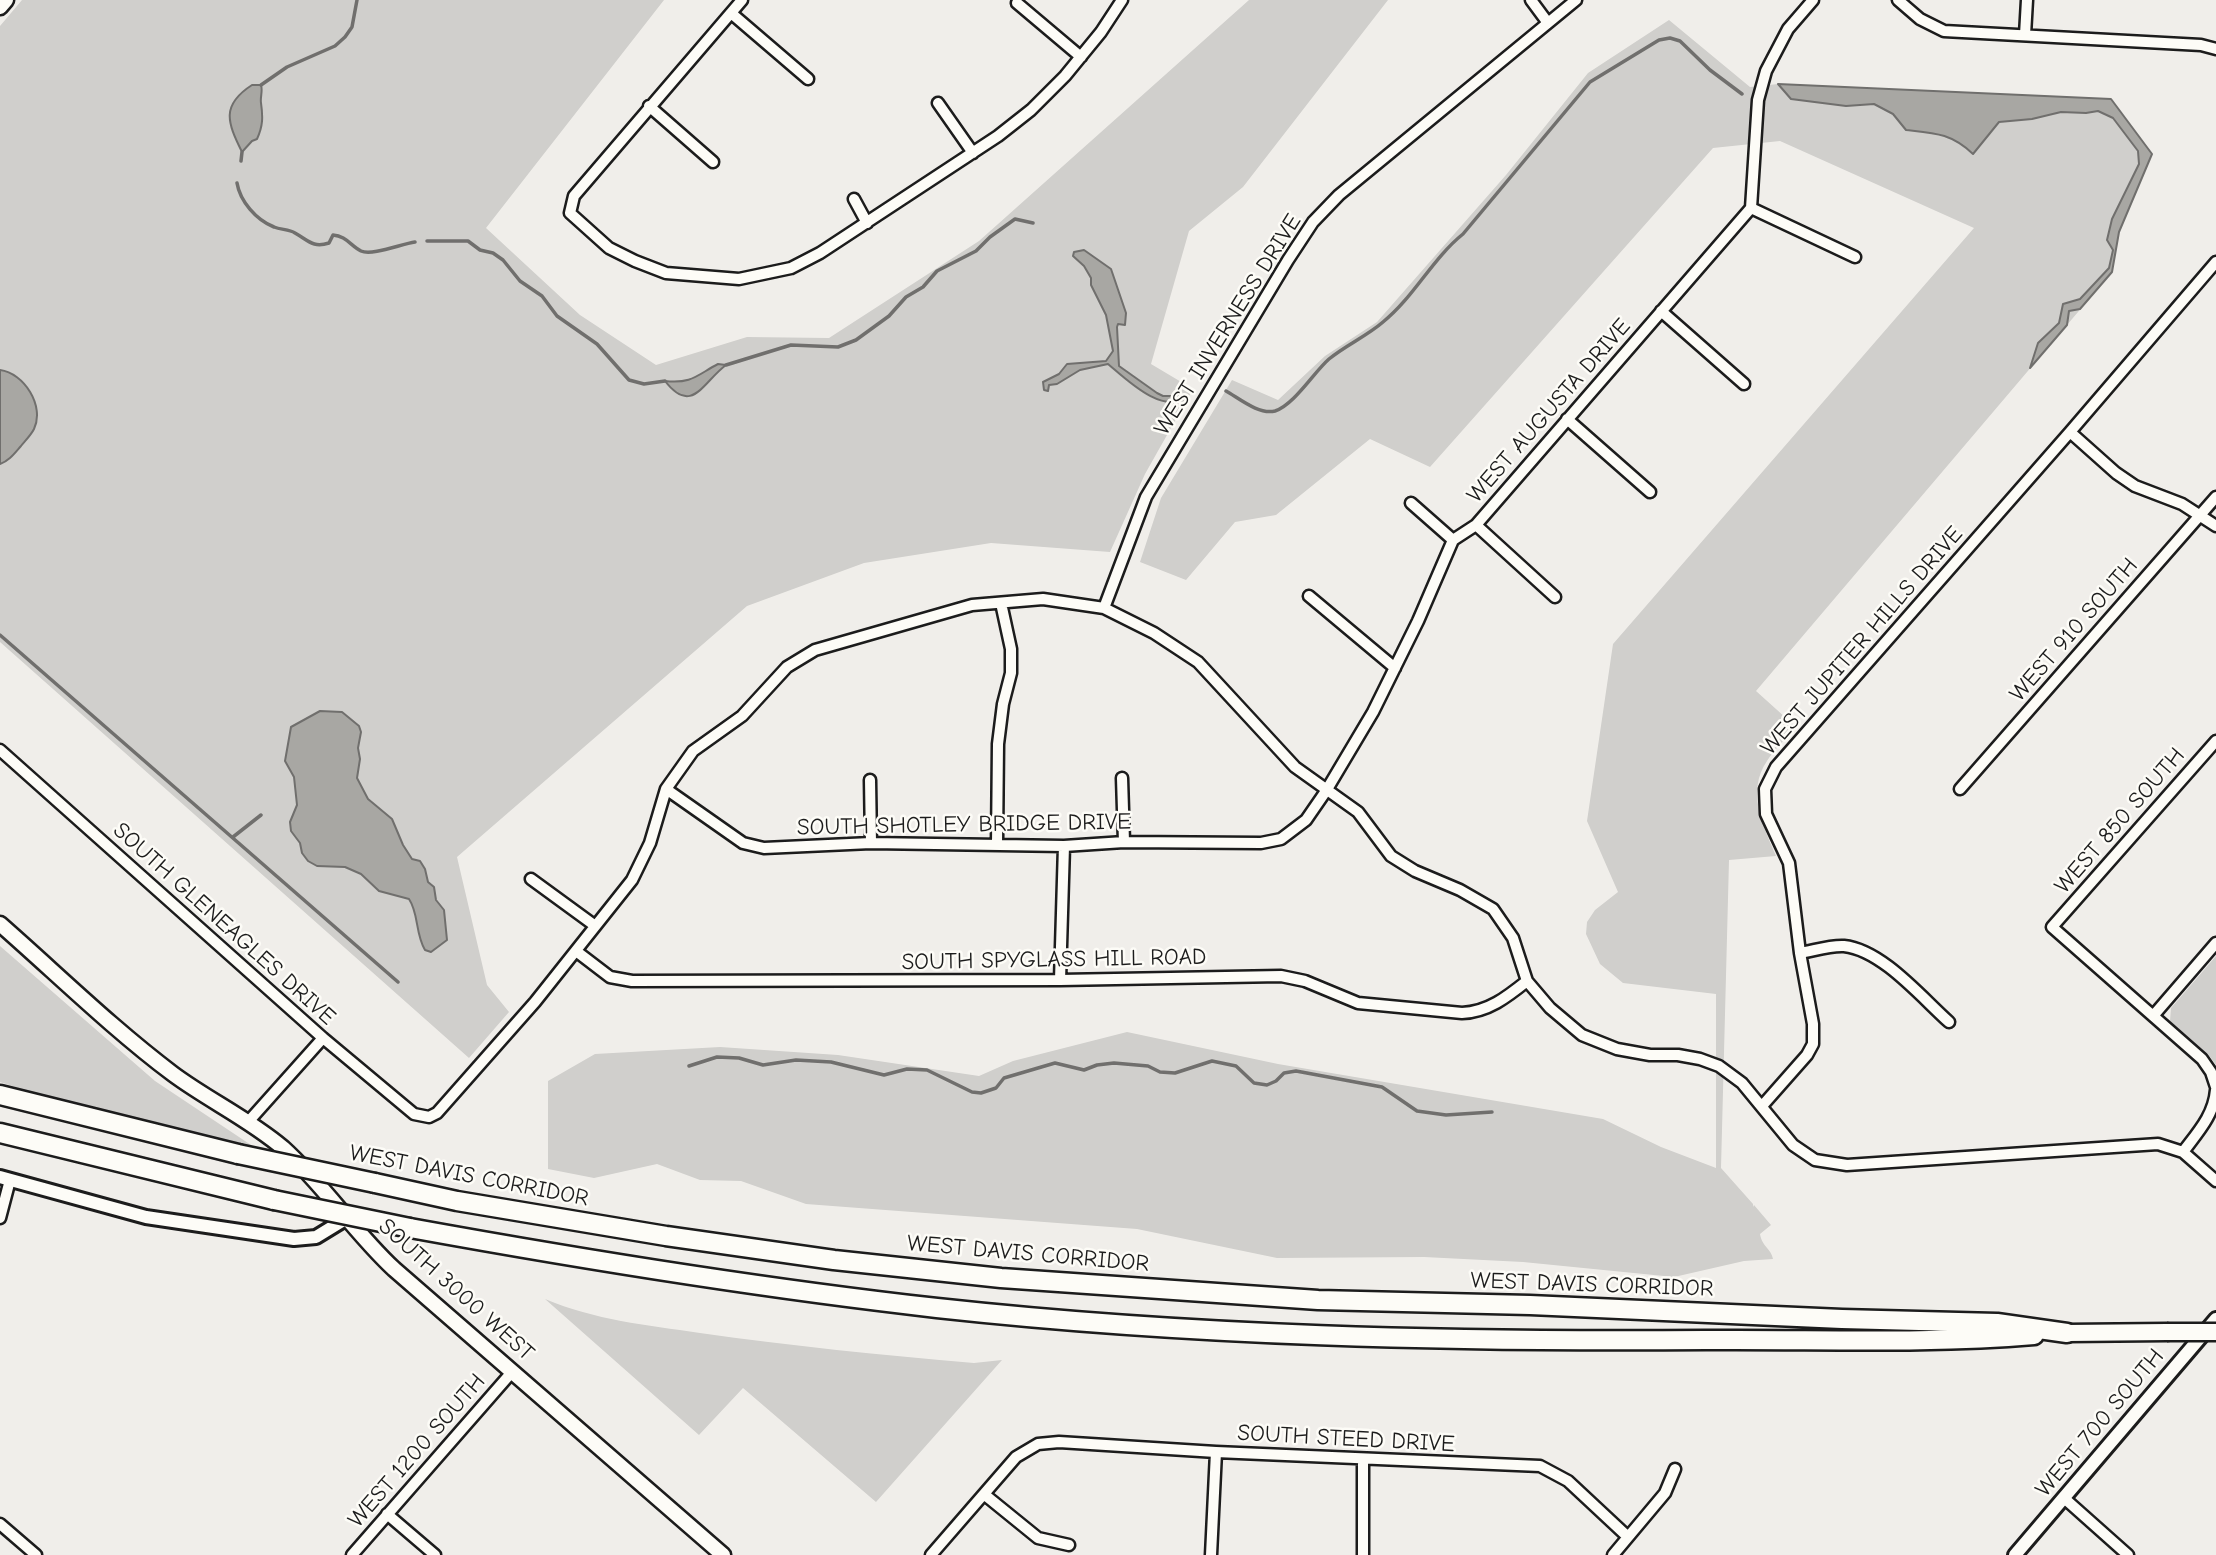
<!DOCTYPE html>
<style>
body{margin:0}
canvas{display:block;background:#f0eeea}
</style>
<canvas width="2216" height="1555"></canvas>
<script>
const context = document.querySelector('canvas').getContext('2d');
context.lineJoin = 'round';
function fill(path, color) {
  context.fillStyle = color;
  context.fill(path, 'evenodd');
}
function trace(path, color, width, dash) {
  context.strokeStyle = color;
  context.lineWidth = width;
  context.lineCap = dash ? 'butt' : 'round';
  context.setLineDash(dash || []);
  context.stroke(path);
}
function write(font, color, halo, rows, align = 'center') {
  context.font = font + ' "Comic Neue",sans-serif';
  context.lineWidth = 5;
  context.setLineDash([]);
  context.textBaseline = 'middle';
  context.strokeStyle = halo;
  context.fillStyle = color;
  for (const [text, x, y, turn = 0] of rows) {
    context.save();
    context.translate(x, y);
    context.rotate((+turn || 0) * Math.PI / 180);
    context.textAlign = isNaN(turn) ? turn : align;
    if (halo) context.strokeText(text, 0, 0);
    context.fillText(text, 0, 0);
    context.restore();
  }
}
fill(new Path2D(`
 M22,0H664L486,228L580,315L656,365L747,337L829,338L979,241L1249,0H1388L1243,187L1189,231L1151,364L1193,389L1145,474L1110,552L991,543L864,563L747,606L457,857L487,985L509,1012L469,1058L0,642V26Z
 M1669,20L1750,87L1778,84L2111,99L2152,154L2119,232L2112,272L1756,691L1796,727C1787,738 1775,748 1767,761C1746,792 1763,825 1776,856L1729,860L1721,1168L1753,1204V1207L1754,1205L1771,1225L1760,1234C1762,1247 1771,1248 1773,1259L1744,1261L1674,1277L1523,1262L1424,1257L1277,1258L1137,1229L806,1204L741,1181L700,1180L657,1164L594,1178L548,1169V1081L595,1054L720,1047L838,1055L979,1076L1013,1061L1127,1032L1278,1064L1603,1119L1661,1147L1716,1168V994L1623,983L1600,964L1586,934L1587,922L1595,910L1618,892L1587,821L1613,644L1974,228L1780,141L1713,148L1430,467L1370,439L1276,515L1235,522L1186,580L1140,562L1161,498L1232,380L1278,400L1325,356L1377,322L1506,175L1588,73Z
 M0,946L155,1081L254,1147L46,1097L0,1082Z
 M2216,956V1065L2208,1054L2170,1021L2171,1008Z
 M545,1299C595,1320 646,1325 700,1333C791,1346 882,1355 974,1363L1002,1360L876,1502L743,1388L699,1435Z`), '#d0cfcc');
const water = new Path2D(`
 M1778,84L2111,99L2152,154L2119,232L2112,272L2080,309L2069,311L2067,325L2030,368L2038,343L2059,323L2063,304L2080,299L2109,268L2113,250L2107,240L2112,219L2139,164L2138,151L2113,118L2098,111L2086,113L2061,112L2032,119L1999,122L1973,154C1951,133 1934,133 1906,130L1893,114L1874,104L1846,106L1791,99Z
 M252,85H261C263,91 260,97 261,103C263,117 263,126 257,139L252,141L242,152C227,122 221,105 252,85Z
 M1084,250L1111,269L1126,313L1125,325L1118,324L1117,327L1119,366L1157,393L1163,396H1188C1164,417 1126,379 1108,364L1080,370L1057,384L1049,385L1048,391L1044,390L1043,382L1059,374L1067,364L1106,361L1113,351L1106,315L1091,285V278L1084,266L1073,256L1074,252Z
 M718,364L726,365C703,382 692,416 665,381C692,384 697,375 718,364Z
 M0,370C24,373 45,406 34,429C31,435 25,441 21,446C14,454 9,461 0,464Z
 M320,711L342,712L359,726L361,732L358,748L360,759L357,778L368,799L392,819L403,845L412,859L420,861L425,869L428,882L434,887L436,900L444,910L447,940L431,952L425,950C415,933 419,914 409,899L379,891L361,874L345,867L317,866L308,861L302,853L300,843L291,831L290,822L297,805L294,777L285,761L291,727Z`);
fill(water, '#a8a7a3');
trace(water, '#706f6d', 2);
trace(new Path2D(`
 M261,85L287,67L335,46L345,37L352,27L357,0
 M241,161L242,152
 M237,183C240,201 256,220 274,227C281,230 289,229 295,233C309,241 313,248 329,243L333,235C346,236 350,245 361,251C372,256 401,244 415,242
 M427,241H468L480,250L493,253L503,260L520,281L542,296L557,316L597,344L629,380L644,384L665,381
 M726,365L791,345L838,347L856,340L889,316L906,297L923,287L937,271L976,251L990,237L1015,219L1033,223
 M1226,391C1240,399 1259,415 1275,411C1294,405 1314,372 1329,359C1346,345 1367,336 1383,322C1414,297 1432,259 1463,234L1590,82L1659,40L1670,38L1680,41L1710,70L1742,94
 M0,635L398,982
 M233,837L261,815
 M689,1066L717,1057L739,1058L763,1065L796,1060L831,1062L884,1075L907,1069L927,1070L972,1092L981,1093L996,1088L1004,1078L1055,1063L1084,1070L1097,1065L1114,1063L1148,1066L1160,1072L1175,1073L1212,1061L1236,1066L1254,1083L1267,1085L1276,1081L1284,1073L1296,1071L1382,1087L1417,1111L1446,1115L1492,1112`), '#706f6d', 3.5);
const minor = new Path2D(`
 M742,0L574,196L570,213L609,248L635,261L666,273L739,279L791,268L820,253L998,136L1031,110L1065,76L1101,32L1122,0
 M1531,0L1548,23
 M1898,0L1920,19L1944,31L2201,45L2216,49
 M1017,3L1081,57
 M731,13L808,79
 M2025,35L2027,0
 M938,103L973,153
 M649,106L713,162
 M854,199L867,223
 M1751,208L1855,257
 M1661,311L1744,384
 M1567,419L1650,492
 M2070,432L2116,473L2135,486L2182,504L2216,526
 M1411,503L1453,540
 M1476,525L1555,597
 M1309,596L1395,668
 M1104,608L1146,497L1288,260L1313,222L1339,195L1576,0
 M2216,741L2052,927L2202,1059L2211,1072L2216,1087
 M0,750L323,1038L414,1114L429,1117L437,1113L535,1002L632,880L650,843L666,789L693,751L742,716L787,667L815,650L972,605L1043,599L1104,608L1154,633L1198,662L1295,767L1358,812L1391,856L1415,871L1460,890L1493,909L1513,938L1527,981L1550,1008L1582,1035L1617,1049L1650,1055H1678L1700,1059L1719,1066L1742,1083L1793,1145L1815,1160L1847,1165L2158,1144L2183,1152L2216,1181
 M1122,778L1124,842
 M870,780L871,843
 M666,789L743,843L764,848L871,843L1064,846L1124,842L1261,843L1281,839L1306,820L1326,791L1373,712L1418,621L1453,540L1476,525L1751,208L1758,100L1766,71L1788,29L1813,0
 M1960,789L2216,497
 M997,844L998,744L1003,704L1011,673V649L1001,603
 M531,879L594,925
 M576,951L610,977L632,981L1060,980L1281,976L1305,981L1358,1003L1462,1013C1488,1012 1507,997 1527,981
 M1800,953C1813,951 1830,945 1844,946C1882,950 1921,997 1949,1022
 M1060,980L1064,846
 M2153,1016L2216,943
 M1762,1106L1807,1055L1813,1044V1024L1800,953L1789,863L1766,814L1765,789L1776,767L2070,432L2216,262
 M248,1122L323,1038
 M2183,1152C2198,1132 2214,1115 2216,1090
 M0,1218L10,1180
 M985,1495L1038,1538L1069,1545
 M2064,1498L2128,1555
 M387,1514L435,1555
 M0,1524L36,1555
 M352,1555L512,1372
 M931,1555L1016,1457L1038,1444L1059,1442L1216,1452L1540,1466L1568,1481L1628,1537
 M1211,1555L1216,1452
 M1363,1555V1459
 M1613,1555L1665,1493L1675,1469`);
const tertiary = new Path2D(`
 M0,1177L146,1217L294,1239L316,1237L347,1218
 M2015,1555L2216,1319`);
const secondary = new Path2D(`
 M0,7L6,0
 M0,924C57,974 113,1029 173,1074C208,1100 249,1119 283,1148C324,1185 354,1232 394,1269L723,1555`);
const primary = new Path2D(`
 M2067,1333L2167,1332`);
const motorway = new Path2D(`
 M0,1095L238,1154
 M0,1133L274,1200
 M375,1183L457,1201L666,1236L834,1260L1001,1278L1318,1300L1530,1305L1842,1319L1997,1323L2067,1333
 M410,1228C586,1260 760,1288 937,1308C1193,1336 1449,1342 1706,1340C1815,1339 1926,1344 2034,1335`);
trace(minor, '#1c1c1c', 15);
trace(tertiary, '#1c1c1c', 18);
trace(secondary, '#1c1c1c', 19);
trace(primary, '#1c1c1c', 21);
trace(motorway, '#1c1c1c', 23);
trace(minor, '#fdfcf7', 10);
trace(tertiary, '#fdfcf7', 12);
trace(secondary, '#fdfcf7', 14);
trace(primary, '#fdfcf7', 16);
trace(motorway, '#fdfcf7', 18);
const primaryBridge = new Path2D(`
 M2167,1332H2216`);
const motorwayBridge = new Path2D(`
 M238,1154L375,1183
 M274,1200L410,1228`);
trace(primaryBridge, '#1c1c1c', 21, []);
trace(motorwayBridge, '#1c1c1c', 23, []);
trace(primaryBridge, '#fdfcf7', 16);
trace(motorwayBridge, '#fdfcf7', 18);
write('23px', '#1c1c1c', '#fdfcf7', [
 ["WEST INVERNESS DRIVE",1228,325,-58],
 ["WEST AUGUSTA DRIVE",1549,411,-49],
 ["WEST 910 SOUTH",2074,630,-49],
 ["WEST JUPITER HILLS DRIVE",1862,641,-49],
 ["WEST 850 SOUTH",2120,821,-49],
 ["SOUTH SHOTLEY BRIDGE DRIVE",964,825,-1],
 ["SOUTH GLENEAGLES DRIVE",224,924,42],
 ["SOUTH SPYGLASS HILL ROAD",1054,960,-1],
 ["WEST DAVIS CORRIDOR",469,1176,11],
 ["WEST DAVIS CORRIDOR",1028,1254,5],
 ["WEST DAVIS CORRIDOR",1592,1285,2],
 ["SOUTH 3000 WEST",456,1290,42],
 ["WEST 700 SOUTH",2100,1423,-50],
 ["SOUTH STEED DRIVE",1346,1439,3],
 ["WEST 1200 SOUTH",417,1451,-49]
]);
</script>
